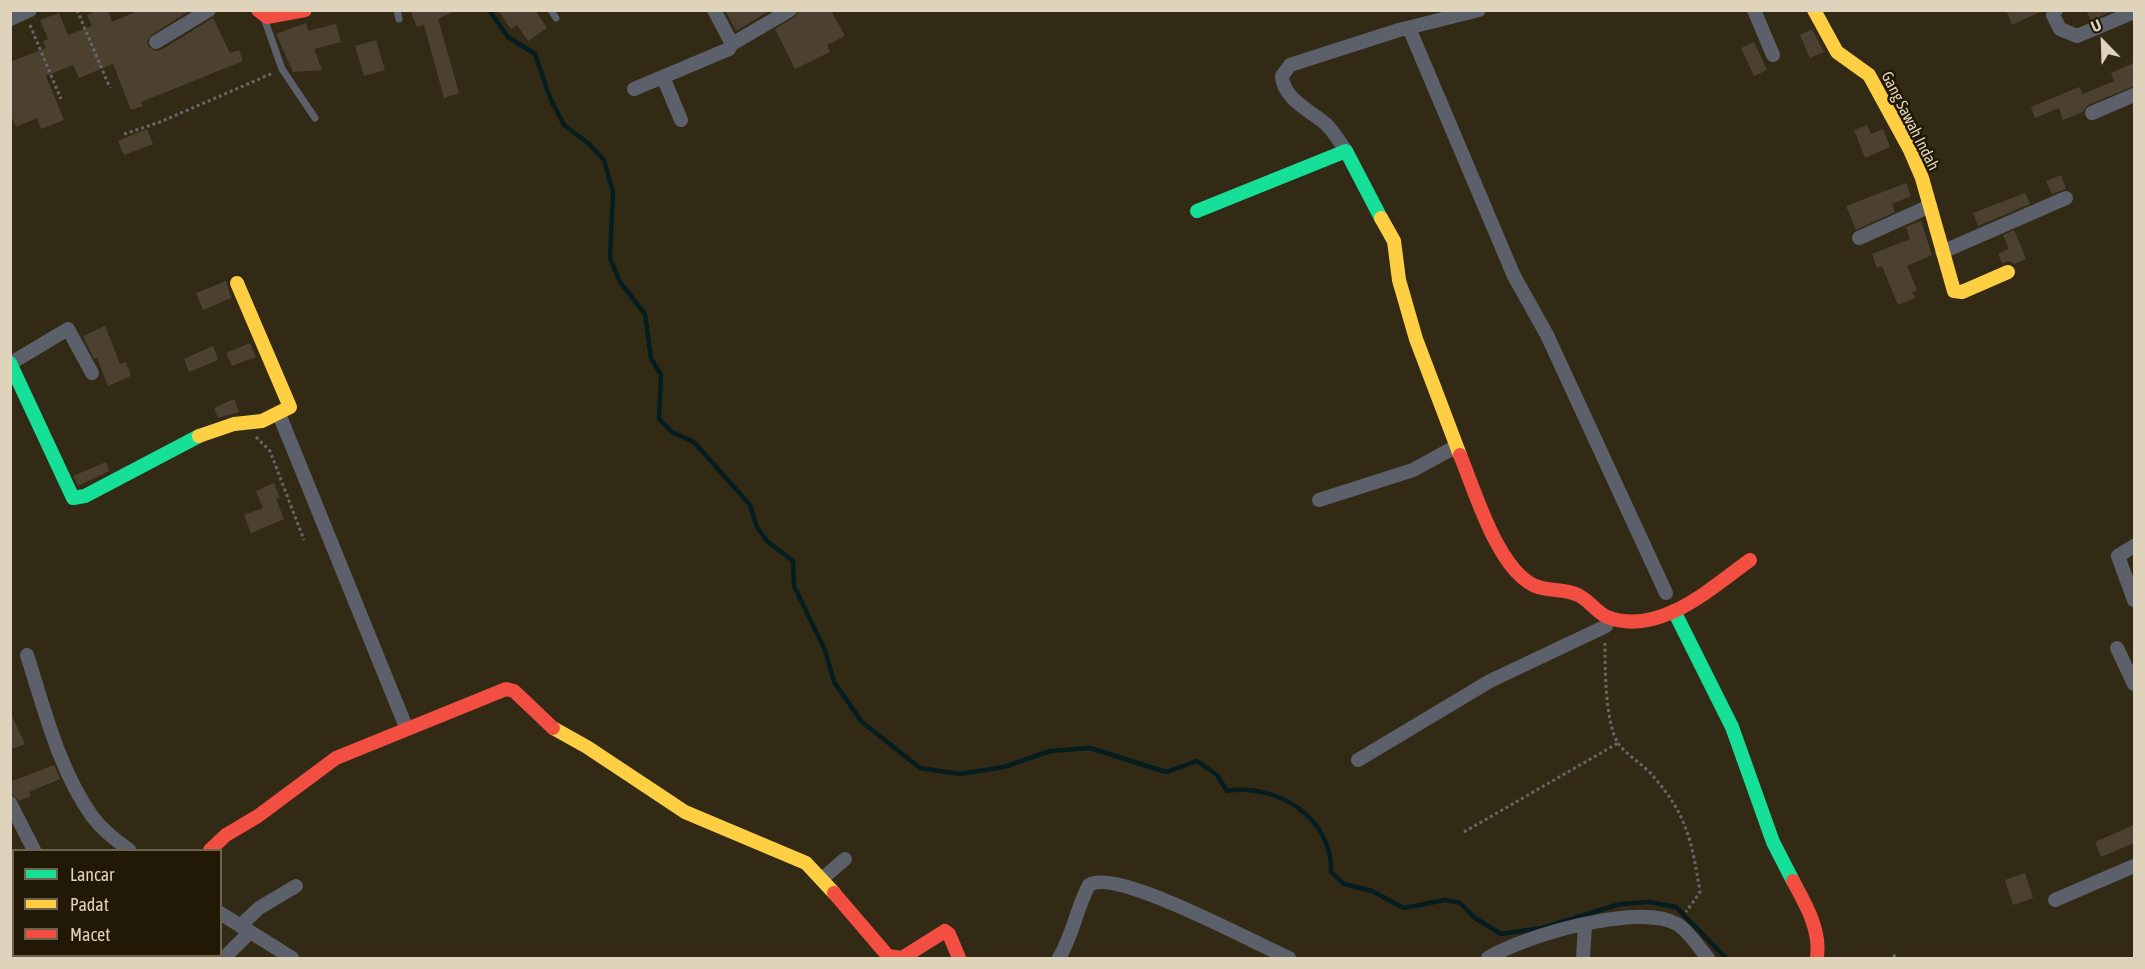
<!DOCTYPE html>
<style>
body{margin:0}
#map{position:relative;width:2145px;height:969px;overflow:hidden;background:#332a16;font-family:"Asap Condensed",sans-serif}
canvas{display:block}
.frame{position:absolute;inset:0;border:12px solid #dfd3bb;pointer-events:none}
.legend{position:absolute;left:12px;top:849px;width:210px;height:108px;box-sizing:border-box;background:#211805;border:2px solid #6d634e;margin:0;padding:8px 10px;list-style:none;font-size:18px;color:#dfd3bb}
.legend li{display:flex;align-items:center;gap:12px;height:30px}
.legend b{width:30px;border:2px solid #6d634e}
.north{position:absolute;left:2073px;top:12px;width:60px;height:60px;-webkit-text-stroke:4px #211805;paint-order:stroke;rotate:337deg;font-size:16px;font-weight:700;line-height:24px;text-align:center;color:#dfd3bb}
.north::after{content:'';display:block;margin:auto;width:21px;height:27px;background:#dfd3bb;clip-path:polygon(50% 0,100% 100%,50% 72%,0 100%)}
</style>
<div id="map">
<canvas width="2145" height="969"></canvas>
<div class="frame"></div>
<ul class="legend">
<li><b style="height:8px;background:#16e098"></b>Lancar</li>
<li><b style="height:8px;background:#ffcf43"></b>Padat</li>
<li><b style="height:8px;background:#f24e42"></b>Macet</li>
</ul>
<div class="north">U</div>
</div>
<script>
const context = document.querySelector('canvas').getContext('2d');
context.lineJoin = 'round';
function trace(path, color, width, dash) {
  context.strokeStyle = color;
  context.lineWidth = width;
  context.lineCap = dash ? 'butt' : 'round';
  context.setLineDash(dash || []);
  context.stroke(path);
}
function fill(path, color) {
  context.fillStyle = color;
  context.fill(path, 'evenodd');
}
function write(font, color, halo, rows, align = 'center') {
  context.font = font + ' "Asap Condensed",sans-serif';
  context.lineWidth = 5;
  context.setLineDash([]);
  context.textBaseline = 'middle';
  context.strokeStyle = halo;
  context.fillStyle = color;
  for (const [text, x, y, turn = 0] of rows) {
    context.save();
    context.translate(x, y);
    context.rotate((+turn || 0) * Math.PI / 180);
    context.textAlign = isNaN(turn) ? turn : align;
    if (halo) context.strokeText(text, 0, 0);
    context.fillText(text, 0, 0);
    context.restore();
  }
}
trace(new Path2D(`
 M489,10L508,37L535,54L550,98L564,125L589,144L604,160L613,192L610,258L620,282L645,314L651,358L661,375L659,419L672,432L694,442L750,505L757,527L767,541L793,561L794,586L825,650L834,682L862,722L920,768L960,774L1004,767L1050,751L1090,748L1166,772L1197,761L1217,775L1227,791C1277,783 1333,818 1331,872L1344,884L1372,891L1404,908L1445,900L1460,903L1475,918L1501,934L1542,928L1620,904L1649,902L1676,907L1726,958`), '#051d1e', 4.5);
fill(new Path2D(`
 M97,10H108L112,22L140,10H191L151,35L147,42L149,47L156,51L161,50L213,18L230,53L239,50L243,61L141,102L143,106L131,110L113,64L79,78L73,65L46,76L64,120L41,129L37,118L16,127L10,113V62L46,48L43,41L48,39L40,20L59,13L68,35L92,26L87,15Z
 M410,10H457L438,19L459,93L444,98L424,25L417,27Z
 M498,10H535L547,28L528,41L517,25L511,29Z
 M725,10H771L736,31Z
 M799,10H831L845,36L827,45L830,52L795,69L775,29L795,17Z
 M2006,10H2045L2012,25Z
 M2086,10H2114L2091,21Z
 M306,23L308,31L336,24L341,42L314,49L322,70L293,72L276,34Z
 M1812,29L1824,52L1810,58L1800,35Z
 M376,40L385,70L364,76L355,46Z
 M1754,42L1767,70L1754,76L1741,48Z
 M2134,63V86L2088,105L2083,112L2063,120L2059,108L2035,118L2031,107L2079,87L2083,94L2114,81L2111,73Z
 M1867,125L1871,134L1883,129L1890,147L1865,158L1854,130Z
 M147,129L153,144L124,155L118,141Z
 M2061,175L2066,189L2052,194L2046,181Z
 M1906,183L1911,196L1892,204L1895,212L1856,230L1846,206Z
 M2025,193L2030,204L1978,226L1973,213Z
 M1921,221L1932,255L1907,266L1917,290L1912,292L1915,298L1898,305L1882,266L1877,268L1872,254L1910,239L1906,227Z
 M2014,230L2026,259L2015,264L2009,261L2002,263L1998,254L2009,249L2003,235Z
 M226,281L231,298L203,310L196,293Z
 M105,326L120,364L126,362L131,376L108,386L97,358L94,359L83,336Z
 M250,343L256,357L232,366L226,353Z
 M213,346L218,360L189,372L184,359Z
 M234,399L239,412L218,418L214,408Z
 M106,462L109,471L78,486L73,476Z
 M274,483L280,498L276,499L284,519L251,533L244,515L263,508L256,491Z
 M10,712L25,744L10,750Z
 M54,765L60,779L29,792L31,796L19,801L12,794L10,782Z
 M2134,825V843L2101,857L2095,842Z
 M2025,873L2033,898L2013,905L2005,880Z`), '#4c4130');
trace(new Path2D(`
 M77,10L110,88
 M30,25L61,99
 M124,134L160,122L273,73
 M256,437L270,451L304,540
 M1605,643C1605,667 1605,722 1618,743C1626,755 1643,764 1652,775C1687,814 1692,842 1700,892L1686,912
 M1464,832L1618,743
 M1893,955L1897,958`), '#666768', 3, [3, 3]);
trace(new Path2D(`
 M397,10L399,19
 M551,10L556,18
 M264,18L282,69L315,118`), '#5c606a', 7);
trace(new Path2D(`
 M714,10L732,44
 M1754,10L1773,55
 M2056,10L2053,15L2060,29L2077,36L2134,12
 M10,19L30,10
 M1409,28L1514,276L1547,335L1666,593
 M156,42L209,10
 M663,77L681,120
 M634,89L729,49L732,44L790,10
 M2092,113L2134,95
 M1346,151C1340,142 1334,132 1326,124C1311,111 1283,99 1282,76L1290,65L1399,30L1479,10
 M1859,238L1930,206
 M1942,252L2066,198
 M11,363L68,329L92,373
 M279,414L406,727
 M1319,500L1413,470L1455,447
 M2134,546L2118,556L2134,600
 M2117,648L2134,684
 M27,655C44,708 59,770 92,816C102,830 116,840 129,850
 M1358,760L1490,681L1602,628L1606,626L1607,617
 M10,803L34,850
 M822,879L845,859
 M2055,900L2134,866
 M220,913L292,958
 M240,926L259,908L296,886
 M107,956L110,958L113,956
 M224,958L250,932
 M1059,958C1073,935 1076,909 1089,885C1116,867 1256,944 1289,958
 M1488,958C1523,936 1639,902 1677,924C1689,931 1699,948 1708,958
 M1583,958L1585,925`), '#5c606a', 14);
trace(new Path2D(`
 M1197,211L1346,151L1381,218
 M10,363L73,498L85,496L199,436
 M1674,611L1732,727L1773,842L1793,881`), '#16e098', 14);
trace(new Path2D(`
 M1814,10L1837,52L1869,75L1910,150L1922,178L1954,291L1962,292L2008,272
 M1381,218L1394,241L1399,280L1416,339L1460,455
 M199,436L234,424L262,421L290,407L237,283
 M553,728L587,747L685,812L806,863L834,893`), '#ffcf43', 14);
trace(new Path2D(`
 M258,10L267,17L305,10
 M1460,455C1475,491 1497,567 1533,585C1547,592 1564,588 1578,595C1589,600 1596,612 1607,617C1659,637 1711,588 1750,560
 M210,850L226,835L258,816L336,758L506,689L514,691L553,728
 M1793,881C1806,905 1821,930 1817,958
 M834,893L888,956L902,958L945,931L949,934L959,958`), '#f24e42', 14);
write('16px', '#dfd3bb', '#211805', [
 ["Gang Sawah Indah",1910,121,63]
]);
</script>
